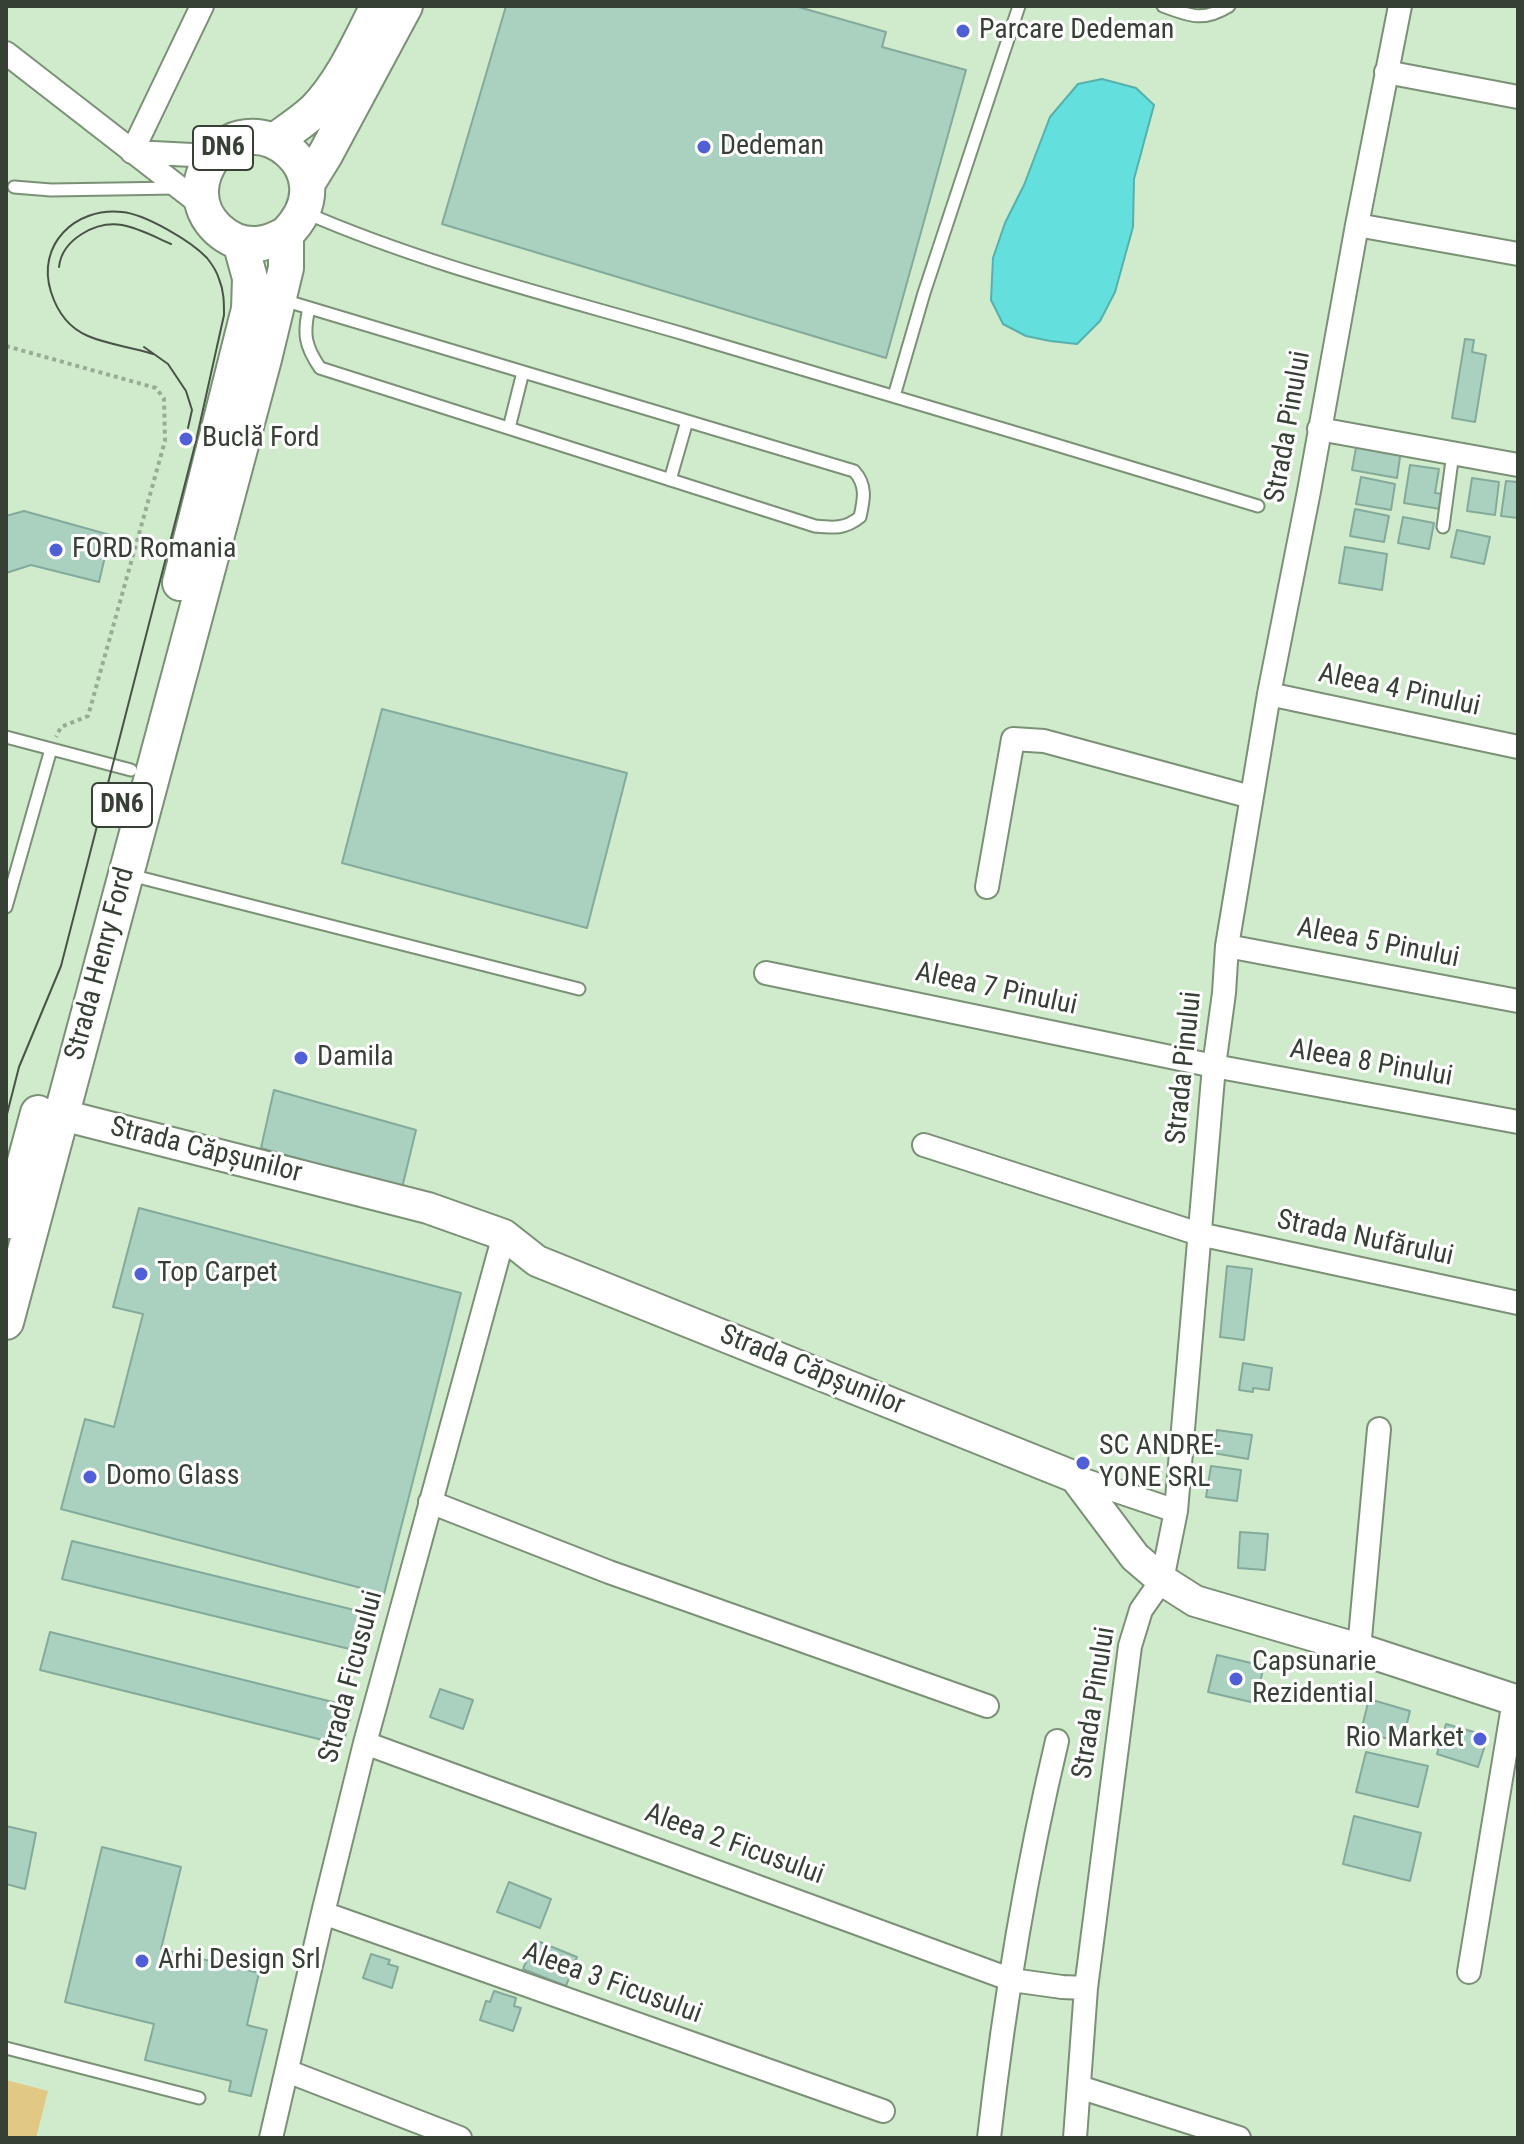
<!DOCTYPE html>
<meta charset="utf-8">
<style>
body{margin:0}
#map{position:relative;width:1524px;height:2144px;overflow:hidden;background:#d0eacc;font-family:"Roboto Condensed",sans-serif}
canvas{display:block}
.frame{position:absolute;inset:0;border:8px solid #364035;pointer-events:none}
</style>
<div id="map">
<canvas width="1524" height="2144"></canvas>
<div class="frame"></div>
</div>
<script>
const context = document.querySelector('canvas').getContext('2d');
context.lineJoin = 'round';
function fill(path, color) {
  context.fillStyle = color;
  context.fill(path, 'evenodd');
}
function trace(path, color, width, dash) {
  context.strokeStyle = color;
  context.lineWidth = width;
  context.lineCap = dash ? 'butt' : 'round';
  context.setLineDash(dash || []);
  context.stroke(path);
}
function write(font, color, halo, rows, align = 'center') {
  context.font = font + ' "Roboto Condensed",sans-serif';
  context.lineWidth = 6;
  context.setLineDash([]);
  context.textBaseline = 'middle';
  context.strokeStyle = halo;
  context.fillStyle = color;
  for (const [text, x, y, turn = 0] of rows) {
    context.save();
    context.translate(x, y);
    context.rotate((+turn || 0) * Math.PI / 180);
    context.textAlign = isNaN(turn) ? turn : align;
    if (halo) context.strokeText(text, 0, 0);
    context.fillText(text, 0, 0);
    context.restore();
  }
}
fill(new Path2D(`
 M6,2080L48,2091L36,2138H6Z`), '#e2c885');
const water = new Path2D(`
 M1102,79L1136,88L1154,105L1134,179L1133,227L1115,292L1100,321L1077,344L1050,341L1026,336L1003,324L991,300L993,258L1005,223L1024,185L1050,117L1078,84Z`);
fill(water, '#63e0de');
trace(water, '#56b0ab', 2);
const building = new Path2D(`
 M506,6H795L886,32L882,47L966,70L886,358L442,224Z
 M1465,339L1474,340L1472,352L1486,355L1475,422L1452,418Z
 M1357,442L1401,450L1397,478L1352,470Z
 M1410,465L1439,469L1435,493L1443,494L1440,509L1404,503Z
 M1361,477L1395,484L1391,510L1356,504Z
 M1472,478L1499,482L1495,515L1467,511Z
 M1506,481L1518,482V518L1501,516Z
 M1355,509L1389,516L1384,542L1350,536Z
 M24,511L110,535L99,582L31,565L6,573V516Z
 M1403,517L1434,523L1429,549L1398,543Z
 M1457,530L1490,537L1484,564L1451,557Z
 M1345,547L1387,554L1382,590L1339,583Z
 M382,709L627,773L587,928L342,863Z
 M274,1090L416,1130L402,1188L261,1148Z
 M139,1208L461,1293L384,1594L61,1509L85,1419L114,1427L143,1314L113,1307Z
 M1227,1266L1252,1269L1244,1340L1220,1337Z
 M1243,1363L1272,1368L1269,1390L1253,1388V1392L1239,1390Z
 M1217,1430L1252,1435L1248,1459L1213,1453Z
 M1211,1466L1241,1470L1237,1501L1206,1497Z
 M1240,1532L1268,1534L1265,1570L1238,1568Z
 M72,1541L375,1615L366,1653L62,1579Z
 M50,1632L353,1707L343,1745L40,1670Z
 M1217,1655L1264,1666L1255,1703L1208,1692Z
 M440,1689L473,1700L463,1729L430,1717Z
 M1369,1699L1410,1711L1402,1743L1361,1731Z
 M1446,1724L1488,1736L1478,1767L1437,1754Z
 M1366,1752L1428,1766L1418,1807L1356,1792Z
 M1354,1816L1421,1833L1410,1881L1343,1864Z
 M6,1826L36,1833L25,1889L6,1884Z
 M102,1847L181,1867L161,1949L259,1973L247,2025L267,2030L251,2096L229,2091L231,2081L145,2060L154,2024L65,2002Z
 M509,1882L551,1899L540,1928L497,1912Z
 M535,1940L577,1957L566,1986L523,1969Z
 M371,1954L390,1960L388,1964L398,1967L392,1988L363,1978Z
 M494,1991L516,1998L514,2006L521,2008L513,2031L480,2020L486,2001L490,2002Z`);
fill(building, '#aad1c0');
trace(building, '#83aa9a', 2);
const lane = new Path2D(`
 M1163,6C1190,16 1203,22 1229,6
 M14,187L51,190L177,188
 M304,212C425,265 557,297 684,334C875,390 1067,448 1258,506
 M283,300L854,471C867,485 864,499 860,517C845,529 834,528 815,526L320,368C305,346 303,334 309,308
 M894,396L924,293L1019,6
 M509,428L523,372
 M670,480L687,421
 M1443,527L1453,453
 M6,737L131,770
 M130,875L579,989
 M6,907L51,749
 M6,2048L199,2098`);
const street = new Path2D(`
 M6,53L203,206
 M1386,72L1518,97
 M132,152L202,6
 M134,152L192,155L217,152
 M1357,225L1518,254
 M1319,429L1518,465
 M1269,694L1518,747
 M987,887L1013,739L1044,741L1251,797
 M1227,946L1518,1001
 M766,973L1214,1066L1518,1122
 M924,1145L1199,1234L1518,1303
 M1075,1477L1176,1511
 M430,1502L609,1572L987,1706
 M1359,1649L1379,1429
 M365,1743L1012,1980L1062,1987L1086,1988
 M323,1913L883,2111
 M1469,1972L1514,1700
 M287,2071L460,2138
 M1079,2087L1239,2138
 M271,2138L323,1913L365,1743L504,1235
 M989,2138C1004,2005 1026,1871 1057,1741
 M1075,2138L1086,1988L1130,1646L1141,1610L1162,1580L1176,1511L1214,1066L1224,993L1227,946L1269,694L1309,491L1357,225L1400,6`);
const secondary = new Path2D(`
 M62,1115L428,1208L504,1235L537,1261L1075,1477L1135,1557L1162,1580L1195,1601L1359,1649L1518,1701`);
const primary = new Path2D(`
 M274,141C288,131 302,122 315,110C343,81 360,41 378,6
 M307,184L325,155L405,6
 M180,583L249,309L250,278L240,242
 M9,1221L38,1113
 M6,1322L264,359L286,268V234C349,172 256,102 214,156C206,167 201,177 201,191C200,220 228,246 257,244C268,243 277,239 286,234`);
trace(lane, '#7a9176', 15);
trace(street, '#7a9176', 26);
trace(secondary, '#7a9176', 34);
trace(primary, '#7a9176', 38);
trace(new Path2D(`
 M6,346L156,388L164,399L165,441L88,716L61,727L56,737`), '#98ac95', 4, [4, 4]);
trace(lane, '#fff', 11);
trace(street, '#fff', 22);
trace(secondary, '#fff', 30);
trace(primary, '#fff', 34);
trace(new Path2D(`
 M59,267C62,239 96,221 122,225C139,228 155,237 171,244
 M144,347L168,364L186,391L192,410L188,428
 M6,1118L19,1067L61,966L196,441L224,315C224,302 224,291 219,279C217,272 211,263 207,258C191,241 145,214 122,212C75,207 36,245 51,292C57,311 69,328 88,336C109,345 132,347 153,354`), '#485446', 2);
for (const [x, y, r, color] of [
 [963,31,8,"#505fd5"],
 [704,147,8,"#505fd5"],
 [186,439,8,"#505fd5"],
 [56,550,8,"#505fd5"],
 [301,1058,8,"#505fd5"],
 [141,1274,8,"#505fd5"],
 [1083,1463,8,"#505fd5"],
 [90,1477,8,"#505fd5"],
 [1236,1679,8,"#505fd5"],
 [1480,1739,8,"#505fd5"],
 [142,1961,8,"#505fd5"]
]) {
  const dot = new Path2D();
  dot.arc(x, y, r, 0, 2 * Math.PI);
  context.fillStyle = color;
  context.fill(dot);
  trace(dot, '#fff', 3);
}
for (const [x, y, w] of [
 [223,148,60],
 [122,805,60]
]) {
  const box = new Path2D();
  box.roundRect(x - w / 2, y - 22, w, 44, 6);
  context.fillStyle = '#fff';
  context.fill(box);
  trace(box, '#364035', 2);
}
write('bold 26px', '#364035', null, [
 ["DN6",223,148],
 ["DN6",122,805]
]);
write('28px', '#364035', '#fff', [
 ["Parcare Dedeman",979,31],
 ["Dedeman",720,147],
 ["Buclă Ford",202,439],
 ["FORD Romania",72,550],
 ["Damila",317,1058],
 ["Top Carpet",157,1274],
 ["SC ANDRE-",1099,1447],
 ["YONE SRL",1099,1479],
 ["Domo Glass",106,1477],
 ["Capsunarie",1252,1663],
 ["Rezidential",1252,1695],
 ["Rio Market",1464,1739,"right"],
 ["Arhi Design Srl",158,1961]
], 'left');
write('28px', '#364035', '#fff', [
 ["Strada Pinului",1289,427,-80],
 ["Aleea 4 Pinului",1399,691,12],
 ["Aleea 5 Pinului",1378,944,11],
 ["Strada Henry Ford",101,964,-75],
 ["Aleea 7 Pinului",996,990,12],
 ["Aleea 8 Pinului",1371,1064,10],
 ["Strada Pinului",1185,1068,-84],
 ["Strada Căpșunilor",206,1151,14],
 ["Strada Nufărului",1365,1239,12],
 ["Strada Căpșunilor",812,1371,22],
 ["Strada Ficusului",352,1677,-75],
 ["Strada Pinului",1095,1703,-81],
 ["Aleea 2 Ficusului",734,1845,20],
 ["Aleea 3 Ficusului",612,1984,20]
]);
</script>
